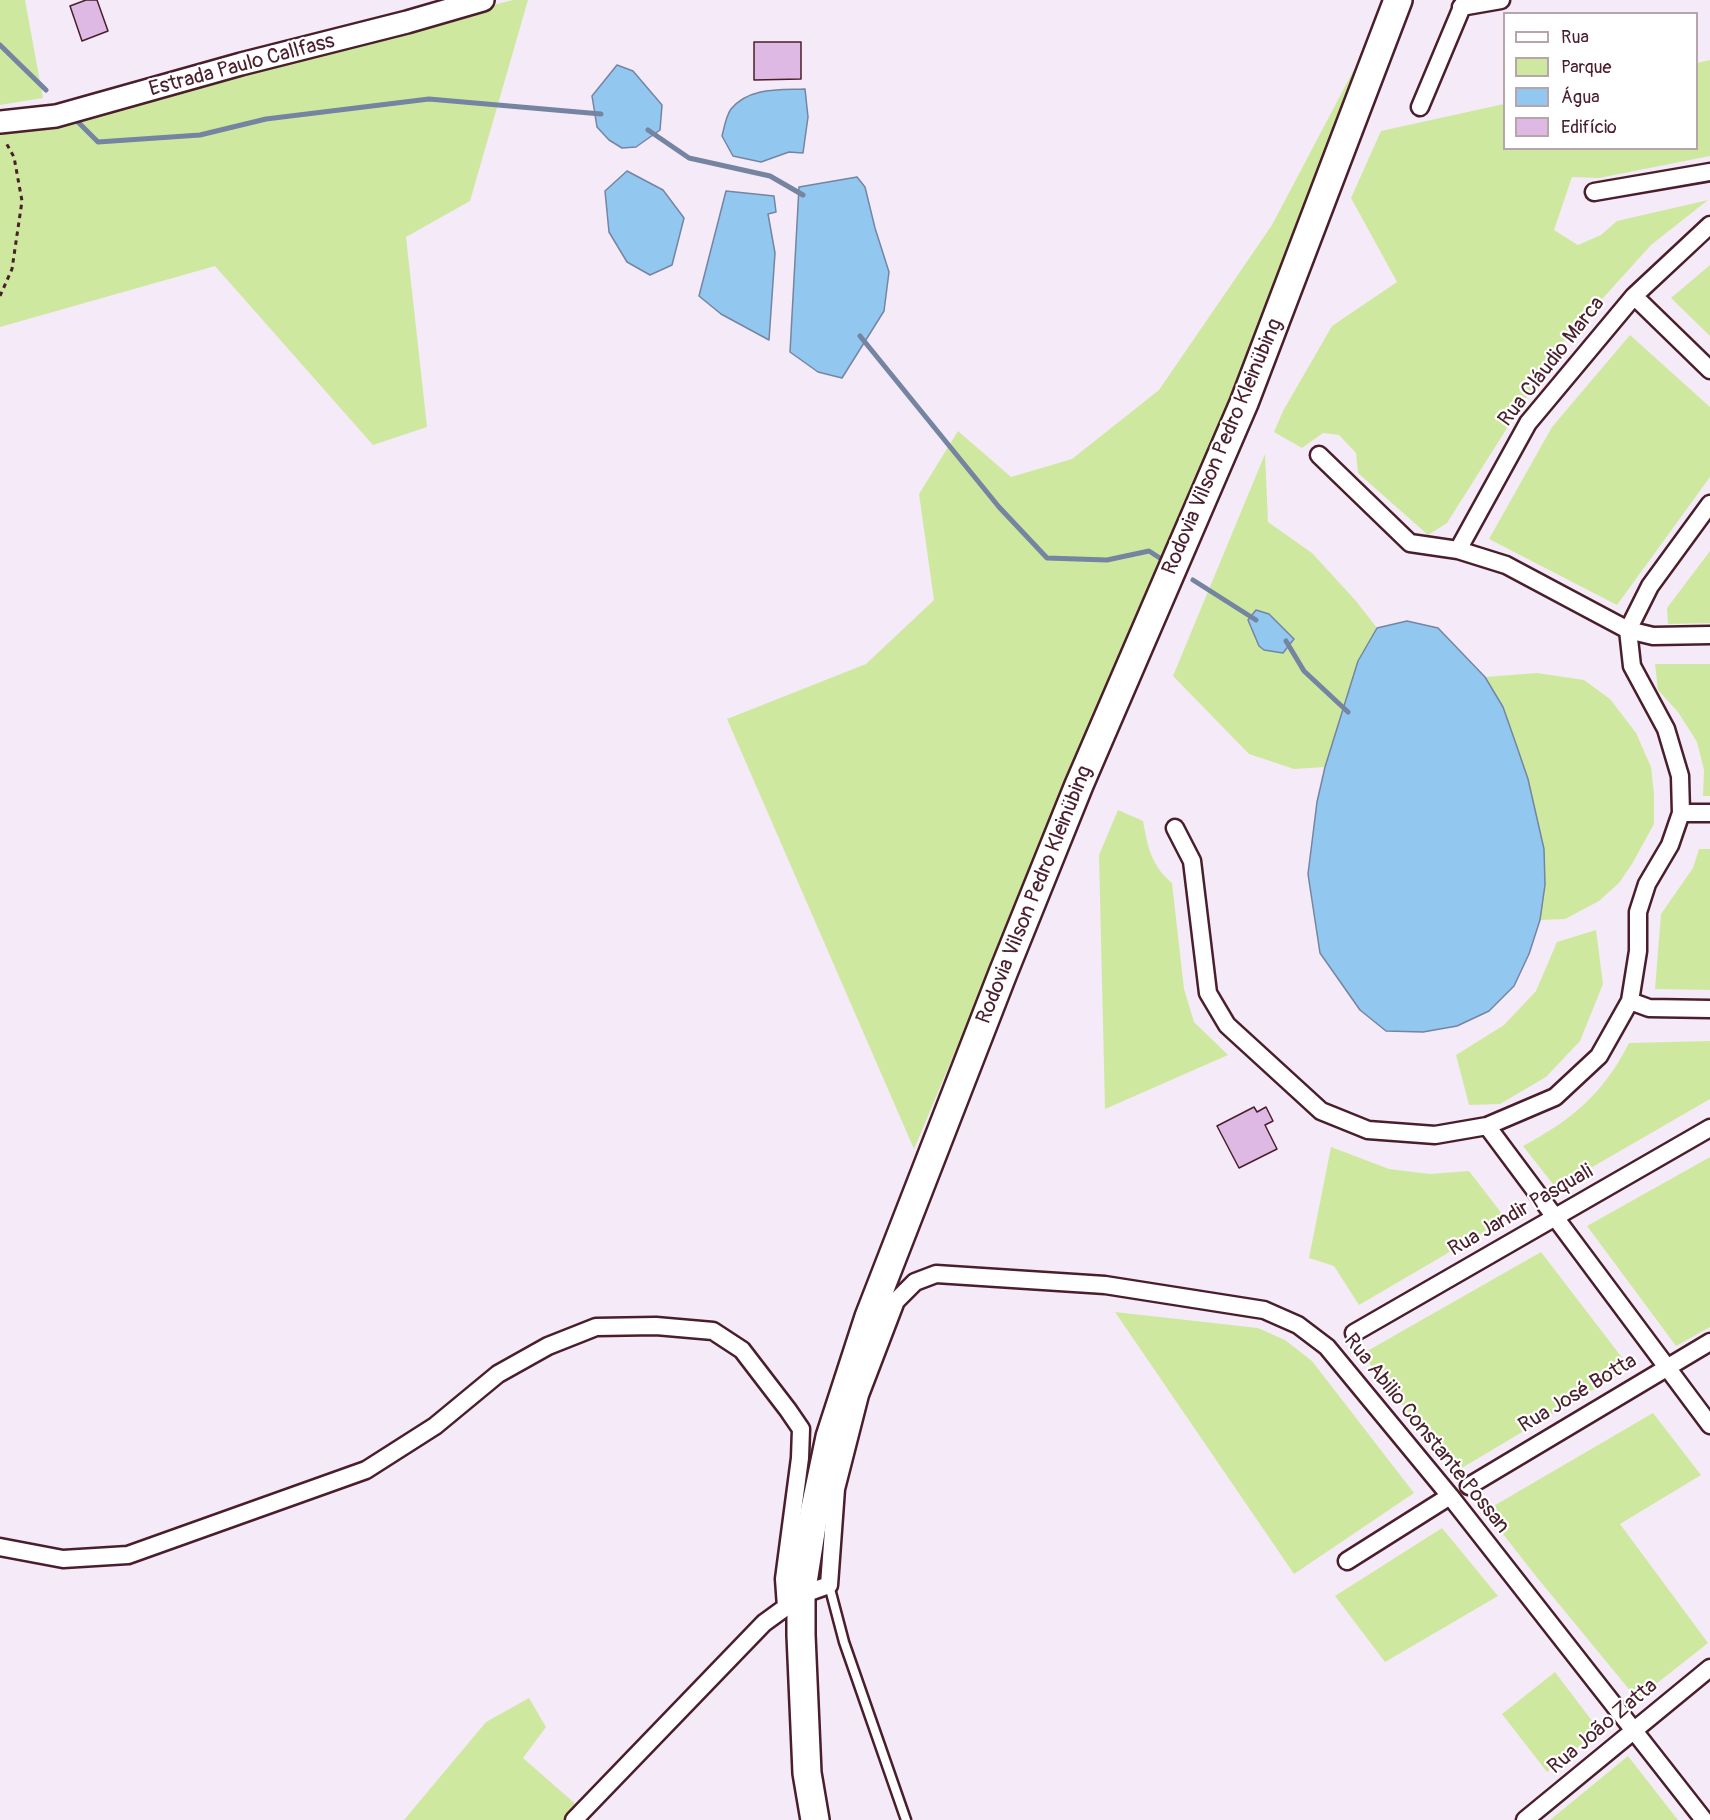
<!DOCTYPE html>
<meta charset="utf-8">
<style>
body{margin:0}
#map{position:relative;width:1710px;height:1820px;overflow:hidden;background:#f5eaf7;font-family:Pangolin,sans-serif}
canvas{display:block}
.legend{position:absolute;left:1503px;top:12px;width:195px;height:138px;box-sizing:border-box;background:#fff;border:2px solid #b7a5aa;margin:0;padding:8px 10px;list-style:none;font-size:18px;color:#4a1f2b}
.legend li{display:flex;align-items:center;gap:12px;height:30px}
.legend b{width:30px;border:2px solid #b7a5aa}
</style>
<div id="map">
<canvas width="1710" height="1820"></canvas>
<ul class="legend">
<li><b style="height:8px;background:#fff"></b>Rua</li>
<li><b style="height:16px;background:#cee99f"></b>Parque</li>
<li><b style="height:16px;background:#92c8f0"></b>Água</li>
<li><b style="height:16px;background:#deb9e3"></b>Edifício</li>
</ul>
</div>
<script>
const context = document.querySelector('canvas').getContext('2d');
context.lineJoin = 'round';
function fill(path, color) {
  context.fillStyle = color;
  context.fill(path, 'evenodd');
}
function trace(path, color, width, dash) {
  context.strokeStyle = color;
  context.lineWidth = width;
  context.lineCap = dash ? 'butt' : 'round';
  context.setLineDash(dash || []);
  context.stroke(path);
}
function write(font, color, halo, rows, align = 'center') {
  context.font = font + ' Pangolin,sans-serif';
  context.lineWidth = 4.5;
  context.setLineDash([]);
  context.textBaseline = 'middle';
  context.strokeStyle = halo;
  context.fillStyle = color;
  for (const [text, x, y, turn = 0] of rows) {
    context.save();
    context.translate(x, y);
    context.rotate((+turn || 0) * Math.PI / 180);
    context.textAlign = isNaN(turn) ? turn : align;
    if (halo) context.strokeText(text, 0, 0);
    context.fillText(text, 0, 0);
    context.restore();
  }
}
fill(new Path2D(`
 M0,0H25L43,98L0,105Z
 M513,0H528L470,201L406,237L427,427L373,445L215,266L0,327V131L8,132L59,122L231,71Z
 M1359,60L1228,404L914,1149L727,719L866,664L934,600L919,494L958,431L1011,477L1072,459L1159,390L1272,225Z
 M1710,60V156L1599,178L1572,177L1554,230L1578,245L1601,235L1617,221L1708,200L1651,245L1557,349L1447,523L1428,535L1358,473L1356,453L1339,435L1323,433L1302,448L1274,432L1283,411L1332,326L1397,282L1351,198L1381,131L1504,104V148H1696L1697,63Z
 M1710,265V336L1671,298Z
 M1630,335L1710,407V477L1617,605L1489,539L1552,427Z
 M1265,454L1268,522L1312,553L1356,601L1377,628L1358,661L1325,767L1294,769L1249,754L1173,676Z
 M1710,551V623L1668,624L1667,608Z
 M1655,664H1710V796H1703L1704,770L1697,742L1678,712L1658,690Z
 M1537,673L1584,680L1610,699L1636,733L1651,767L1654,794V824L1632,864L1619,883L1599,901L1565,919L1540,920L1545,885L1544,848L1528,779L1516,744L1503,707L1485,677Z
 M1118,810L1143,821C1148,848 1151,865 1172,883L1184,989L1194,1022L1228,1055L1105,1109L1099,855Z
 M1699,849H1710V990L1655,989L1661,914L1693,868Z
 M1596,930L1603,984L1580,1041L1546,1077L1500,1104L1469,1105L1456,1055L1504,1025L1536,991L1557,942Z
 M1710,1041V1099L1556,1188L1523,1146C1573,1119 1603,1094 1629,1043Z
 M1331,1147L1389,1169L1430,1174L1469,1171L1506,1219L1359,1305L1334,1266L1309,1258Z
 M1710,1157V1327L1676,1346L1587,1226Z
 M1541,1252L1630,1368L1455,1472L1362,1354Z
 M1115,1312L1258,1328L1285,1340L1312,1361L1414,1493L1294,1574Z
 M1653,1413L1701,1475L1620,1524L1708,1643L1637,1699L1535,1575L1485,1511Z
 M1442,1528L1498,1596L1385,1662L1335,1596Z
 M1555,1672L1599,1730L1547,1772L1502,1714Z
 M529,1698L546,1727L523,1758L579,1807L567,1820H404L486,1722Z
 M1628,1756L1678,1820H1550Z`), '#cee99f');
const water = new Path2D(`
 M617,65L633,71L662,105L660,130L636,147L622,148L609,140L597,127L592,96Z
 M805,89L808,117L803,153L789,152L761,162L733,156L722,136C724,128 726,116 731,109C749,87 779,90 805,89Z
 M627,171L663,190L684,218L672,265L650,275L627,262L609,232L605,191Z
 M857,177L865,187L875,228L889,272L884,311L842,378L818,372L790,352L799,187Z
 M726,191L774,196L776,212L768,214L775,253L769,340L721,314L699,296Z
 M1256,610L1269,614L1294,639L1283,653L1264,650L1259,646L1248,620Z
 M1407,621L1438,628L1485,677L1503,707L1516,744L1528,779L1544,849L1545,885L1540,920L1529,954L1514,986L1489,1011L1457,1026L1423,1032L1386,1031L1360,1010L1320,953L1308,874L1317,802L1325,767L1358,661L1377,628Z`);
fill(water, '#92c8f0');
trace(water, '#7584a1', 1.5);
trace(new Path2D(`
 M0,45L46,90
 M73,117L98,142L200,135L266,119L429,99L601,114
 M648,130L689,158L770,176L803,195
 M860,336L999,507L1047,558L1107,560L1149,551L1166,562
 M1193,580L1256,620
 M1286,641L1304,671L1348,712`), '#7584a1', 5);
const building = new Path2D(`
 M86,0H97L108,31L82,41L70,6Z
 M754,42H801V79L754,80Z
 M1254,1107L1257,1112L1266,1107L1273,1121L1265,1125L1277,1149L1239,1168L1217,1126Z`);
fill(building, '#deb9e3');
trace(building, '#4a1f2b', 1.5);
const service = new Path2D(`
 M829,1585L844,1642L906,1820`);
const minor = new Path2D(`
 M1461,7L1501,0
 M1420,107L1465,0
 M1594,192L1710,172
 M1634,296L1710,370
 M1319,455L1410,543L1458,550L1506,565L1628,630L1653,636L1710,635
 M1458,550L1528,423L1634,296L1710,225
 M1681,813H1710
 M1175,828L1192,861L1208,993L1227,1025L1321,1111L1368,1130L1435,1135L1487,1126L1555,1097L1599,1056L1630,1001L1638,951V912L1647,884L1670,845L1681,813L1680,776L1666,729L1632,666L1628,630L1650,586L1710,504
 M1630,1001L1649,1008L1710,1009
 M1487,1126L1710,1425
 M1354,1333L1710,1128
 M1469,1486L1710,1342
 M0,1547L63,1559L128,1555L366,1470L435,1426L498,1374L548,1346L596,1327L656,1326L713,1331L742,1350L788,1410L801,1429L800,1458L784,1579L786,1607L764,1623L574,1820
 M1347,1561L1450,1496
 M786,1607L801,1595L829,1585L836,1489L860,1395L896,1301L915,1282L936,1274L1105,1285L1264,1310L1298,1325L1327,1347L1450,1496L1704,1820
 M1525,1820L1710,1668`);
const tertiary = new Path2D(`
 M0,122L56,116L241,64L407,22L483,0`);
const primary = new Path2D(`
 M815,1820L807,1773L801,1635V1595L814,1513L830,1437L869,1317L1003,973L1079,785L1244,403L1398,0`);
trace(service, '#4a1f2b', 13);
trace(minor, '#4a1f2b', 21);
trace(tertiary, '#4a1f2b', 26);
trace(primary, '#4a1f2b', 32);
trace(new Path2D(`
 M0,296L12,269L22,201L14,157L5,141`), '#4a1f2b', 3, [4.5, 4.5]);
trace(service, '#fff', 8);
trace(minor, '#fff', 16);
trace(tertiary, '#fff', 21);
trace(primary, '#fff', 27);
write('21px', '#4a1f2b', '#fff', [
 ["Estrada Paulo Callfass",242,66,-15],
 ["Rua Cláudio Marca",1552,362,-52],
 ["Rodovia Vilson Pedro Kleinübing",1223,447,-67],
 ["Rodovia Vilson Pedro Kleinübing",1035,895,-68],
 ["Rua Jandir Pasquali",1521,1211,-30],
 ["Rua José Botta",1578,1394,-31],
 ["Rua Abilio Constante Possan",1426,1434,51],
 ["Rua João Zatta",1603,1727,-40]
]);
</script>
